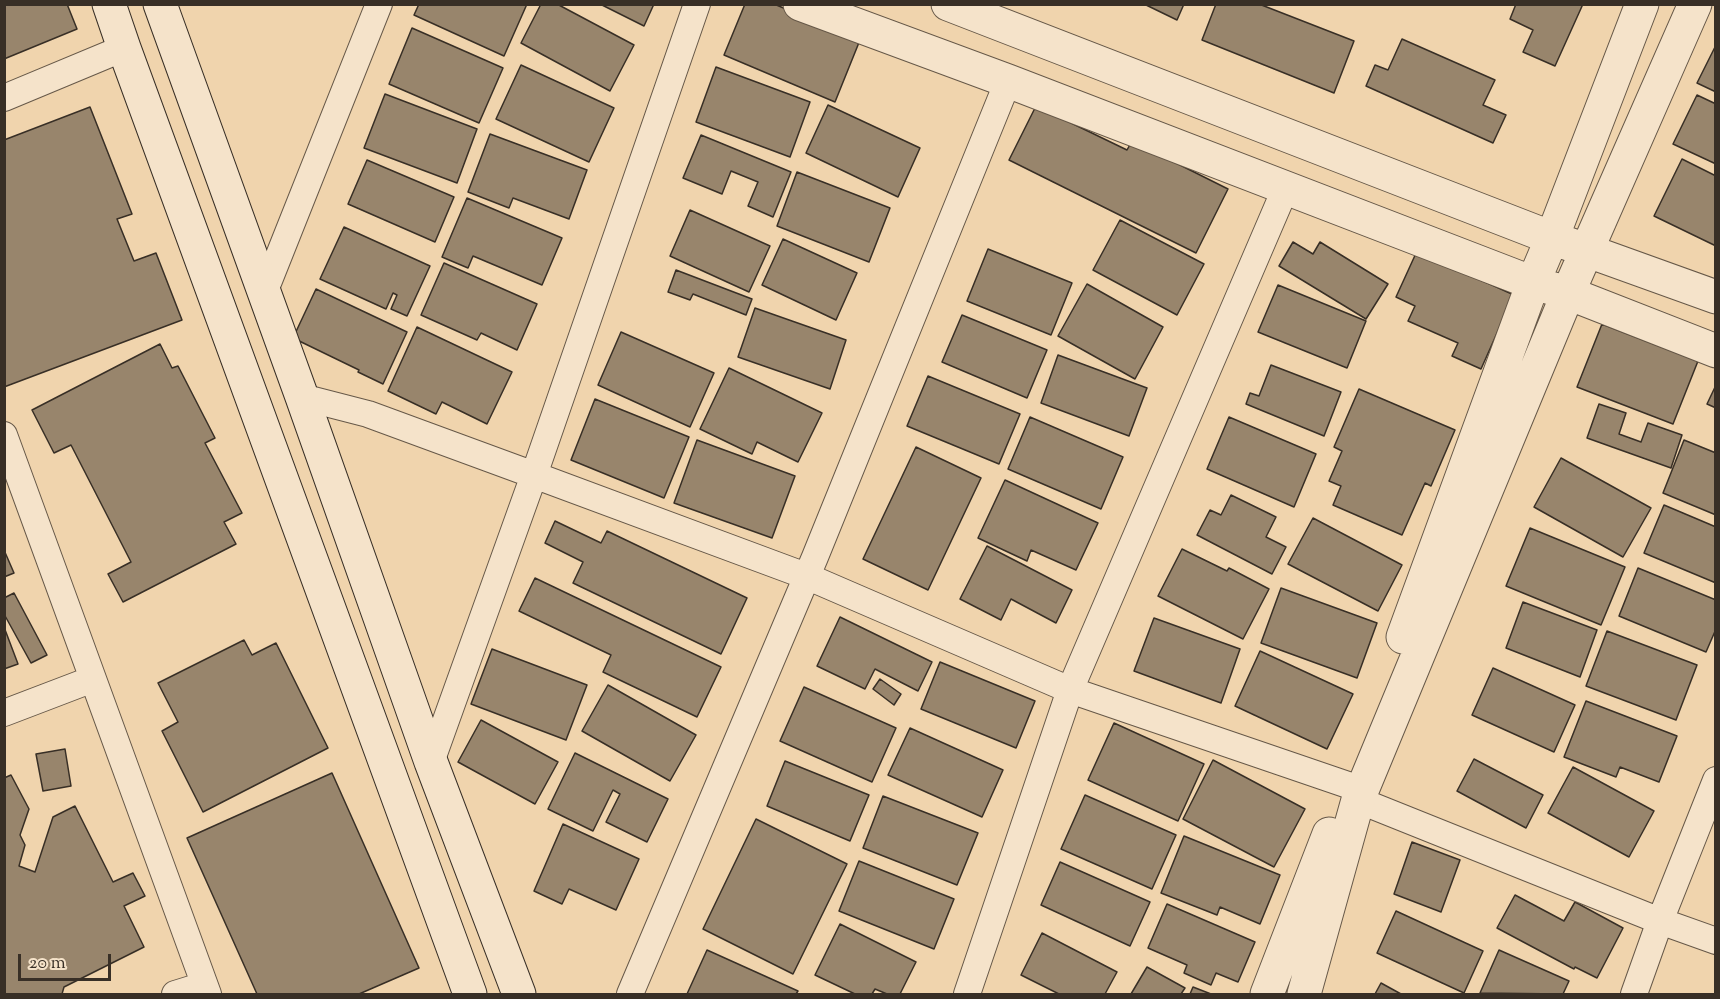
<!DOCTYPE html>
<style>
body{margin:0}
#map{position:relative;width:1720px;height:999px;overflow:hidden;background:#f0d4ad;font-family:"Sorts Mill Goudy",serif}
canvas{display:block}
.frame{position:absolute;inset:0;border:6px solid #382f26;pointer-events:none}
.scale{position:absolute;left:18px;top:954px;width:93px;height:27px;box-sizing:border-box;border:3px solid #382f26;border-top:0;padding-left:8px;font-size:18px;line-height:21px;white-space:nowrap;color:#382f26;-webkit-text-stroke:4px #f5e3ca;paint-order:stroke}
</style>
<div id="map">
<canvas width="1720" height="999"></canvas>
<div class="frame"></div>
<div class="scale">20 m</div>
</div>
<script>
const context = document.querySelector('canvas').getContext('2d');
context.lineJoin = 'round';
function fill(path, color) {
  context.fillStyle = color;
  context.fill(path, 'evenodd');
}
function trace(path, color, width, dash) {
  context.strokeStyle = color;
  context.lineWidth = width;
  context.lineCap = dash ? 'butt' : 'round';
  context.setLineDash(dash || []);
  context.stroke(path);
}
const building = new Path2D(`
 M4,4H67L77,29L4,59Z
 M419,4H527L504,56L414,15Z
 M541,4H557L634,45L610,91L521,43Z
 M600,4H654L644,26Z
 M745,4H774L860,40L835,102L724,55Z
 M1144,4H1184L1177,20Z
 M1216,4H1259L1354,41L1334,93L1202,40Z
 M1516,4H1583L1555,66L1523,52L1533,30L1510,19Z
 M412,28L503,68L479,123L389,84Z
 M1402,39L1495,80L1483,105L1506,115L1493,143L1366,86L1375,65L1388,70Z
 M1716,45V92L1697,83Z
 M521,65L614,108L589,162L496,119Z
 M716,67L810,102L790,157L696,122Z
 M385,94L477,129L457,183L364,148Z
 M1697,95L1716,104V164L1673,144Z
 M828,105L920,148L898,197L806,153Z
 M1036,106L1127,150L1132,141L1228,189L1196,253L1009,160Z
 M90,107L132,214L117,219L134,261L156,253L182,320L4,387V140Z
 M490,134L587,170L569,219L513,198L509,208L468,192Z
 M701,135L791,172L773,217L748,206L758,182L731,171L722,194L683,178Z
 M1682,159L1716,176V246L1654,216Z
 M367,160L454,197L435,242L348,204Z
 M797,172L890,208L869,262L777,226Z
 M467,198L562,238L542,285L473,256L468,268L442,257Z
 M690,210L770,246L749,292L670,256Z
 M1120,220L1204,264L1177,315L1093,270Z
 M344,227L430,266L407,316L391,309L397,295L393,293L386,309L320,279Z
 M783,239L857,273L836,320L762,285Z
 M1293,242L1313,254L1320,242L1388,284L1366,319L1279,266Z
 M988,249L1072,283L1051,335L967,301Z
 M1417,251L1514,295L1481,369L1452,356L1458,343L1408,321L1415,306L1396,297Z
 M444,263L537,304L517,350L481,333L477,340L421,315Z
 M676,270L752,299L746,315L693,294L690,300L668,292Z
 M1087,284L1163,327L1135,379L1058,336Z
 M1278,285L1366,321L1347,368L1258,332Z
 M316,289L407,332L383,384L358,372L359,370L293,338Z
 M755,308L846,340L830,389L738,357Z
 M962,315L1047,350L1027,398L942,362Z
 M1602,324L1698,361L1673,424L1577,387Z
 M417,327L512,372L487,424L442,402L436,414L388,391Z
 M621,332L714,373L690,427L598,385Z
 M160,344L172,368L178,366L215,438L205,443L242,513L224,522L236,544L123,602L108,574L131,562L71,445L54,453L32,410Z
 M1058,355L1147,388L1129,436L1041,403Z
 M1271,365L1341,392L1324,436L1246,404L1250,393L1259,396Z
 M729,368L822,413L798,462L757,442L752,454L700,429Z
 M928,376L1020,414L999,464L907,426Z
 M1716,385V408L1707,404Z
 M1359,389L1455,430L1431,486L1425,483L1402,535L1333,505L1341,486L1329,481L1342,451L1334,447Z
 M595,399L689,437L664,498L571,460Z
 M1599,404L1626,413L1619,434L1641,442L1648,423L1682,435L1671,468L1587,438Z
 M1030,417L1123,457L1101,509L1008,469Z
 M1229,417L1316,454L1294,507L1207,469Z
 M697,440L795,476L772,538L674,503Z
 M1684,440L1716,453V515L1663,493Z
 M916,447L981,478L928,590L863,559Z
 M1561,458L1651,508L1623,557L1534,507Z
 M1005,480L1098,523L1076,570L1031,550L1027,561L978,538Z
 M1231,495L1276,517L1266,537L1286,547L1272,574L1197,535L1210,510L1221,515Z
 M1664,505L1716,527V583L1644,553Z
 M1313,518L1402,565L1378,611L1288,564Z
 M555,521L601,543L607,531L747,598L721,654L573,583L583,562L545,543Z
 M1530,528L1625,567L1601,625L1506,586Z
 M987,546L1072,590L1056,623L1011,599L1001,620L960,599Z
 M1182,549L1227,571L1229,568L1269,589L1243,639L1158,596Z
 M4,550L14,573L4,577Z
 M1638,568L1716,600V629L1706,652L1619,616Z
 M535,578L721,667L697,717L603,672L611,655L519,611Z
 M1281,588L1377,623L1357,678L1261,643Z
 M14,593L47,655L31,663L4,614V598Z
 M1523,602L1597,630L1580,677L1506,648Z
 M840,617L932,662L918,691L875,669L865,689L817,666Z
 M1154,618L1240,649L1221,703L1134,671Z
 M4,627L18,664L4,669Z
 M1607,631L1697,665L1676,720L1586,686Z
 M244,640L252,655L276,643L328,748L203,812L162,731L178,722L158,683Z
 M492,649L587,685L566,740L471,704Z
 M1260,651L1353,694L1327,749L1235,706Z
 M940,662L1035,701L1016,748L921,709Z
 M1493,668L1575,705L1554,752L1472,715Z
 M880,679L901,694L894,705L873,689Z
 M608,685L696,735L670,781L582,731Z
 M804,687L896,728L872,782L780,741Z
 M1586,701L1677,736L1659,782L1620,767L1616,777L1564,757Z
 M481,720L558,762L535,804L458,762Z
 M1114,723L1204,764L1178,821L1088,780Z
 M910,728L1003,770L982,817L888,775Z
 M65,749L71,786L43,791L36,754Z
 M575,753L668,799L647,842L606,822L620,794L613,790L593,831L548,809Z
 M1474,759L1543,795L1526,828L1457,791Z
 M1213,760L1305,809L1274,867L1183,819Z
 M785,761L869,795L850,841L767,806Z
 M1573,767L1654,811L1629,857L1548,813Z
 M332,773L419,968L359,994H257L187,838Z
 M11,775L29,809L20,835L25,845L19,866L35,872L53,817L75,806L113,882L133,873L145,896L124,906L144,947L64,987L62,994H4V778Z
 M1085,795L1176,835L1152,889L1061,849Z
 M883,796L978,833L957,885L863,848Z
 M756,819L847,864L793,974L703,929Z
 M563,824L639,859L616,910L569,889L562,904L534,891Z
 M1184,836L1280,875L1260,924L1220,907L1217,915L1161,893Z
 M1412,842L1460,860L1441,912L1394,894Z
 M859,861L954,899L934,949L839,911Z
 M1060,862L1150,902L1130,946L1041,905Z
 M1515,895L1564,921L1575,902L1623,928L1597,978L1575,967L1574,969L1497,928Z
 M1167,904L1255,942L1238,982L1216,973L1211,985L1184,973L1187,965L1148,948Z
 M1396,911L1483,951L1464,993L1377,953Z
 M840,924L916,962L900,994H887L875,989L872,994H855L815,975Z
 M1042,933L1117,972L1105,994H1059L1021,975Z
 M707,950L798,991L796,994H687Z
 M1499,950L1569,981L1563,994L1480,993Z
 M1147,967L1185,988L1181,994H1131Z
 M1381,983L1401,994H1375Z
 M1193,987L1211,994H1190Z`);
fill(building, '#98856c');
trace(building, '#382f26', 1.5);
const minor = new Path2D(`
 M4,98L124,48
 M264,293L379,4
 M302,397L368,414L534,475L806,576L1070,690L1348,785
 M4,435L208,994
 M4,713L93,679
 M431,762L534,475L697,4
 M1358,800L1660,921L1716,941
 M175,994L204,985
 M630,994L815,557L1008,81
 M967,994L1070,690L1286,187
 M1634,994L1660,921L1716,780`);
const tertiary = new Path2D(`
 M800,4L1008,81L1533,283L1568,293L1716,351
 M948,4L1552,238L1716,297
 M1403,637L1533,283L1552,238L1642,4
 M1267,994L1329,834
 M1304,994L1358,800L1568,293L1695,4`);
const secondary = new Path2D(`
 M109,4L124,48L470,994
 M160,4L302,397L431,762L519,994`);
trace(minor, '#665848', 28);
trace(tertiary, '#665848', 35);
trace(secondary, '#382f26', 35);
trace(minor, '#f5e3ca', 26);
trace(tertiary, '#f5e3ca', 33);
trace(secondary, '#f5e3ca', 33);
</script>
